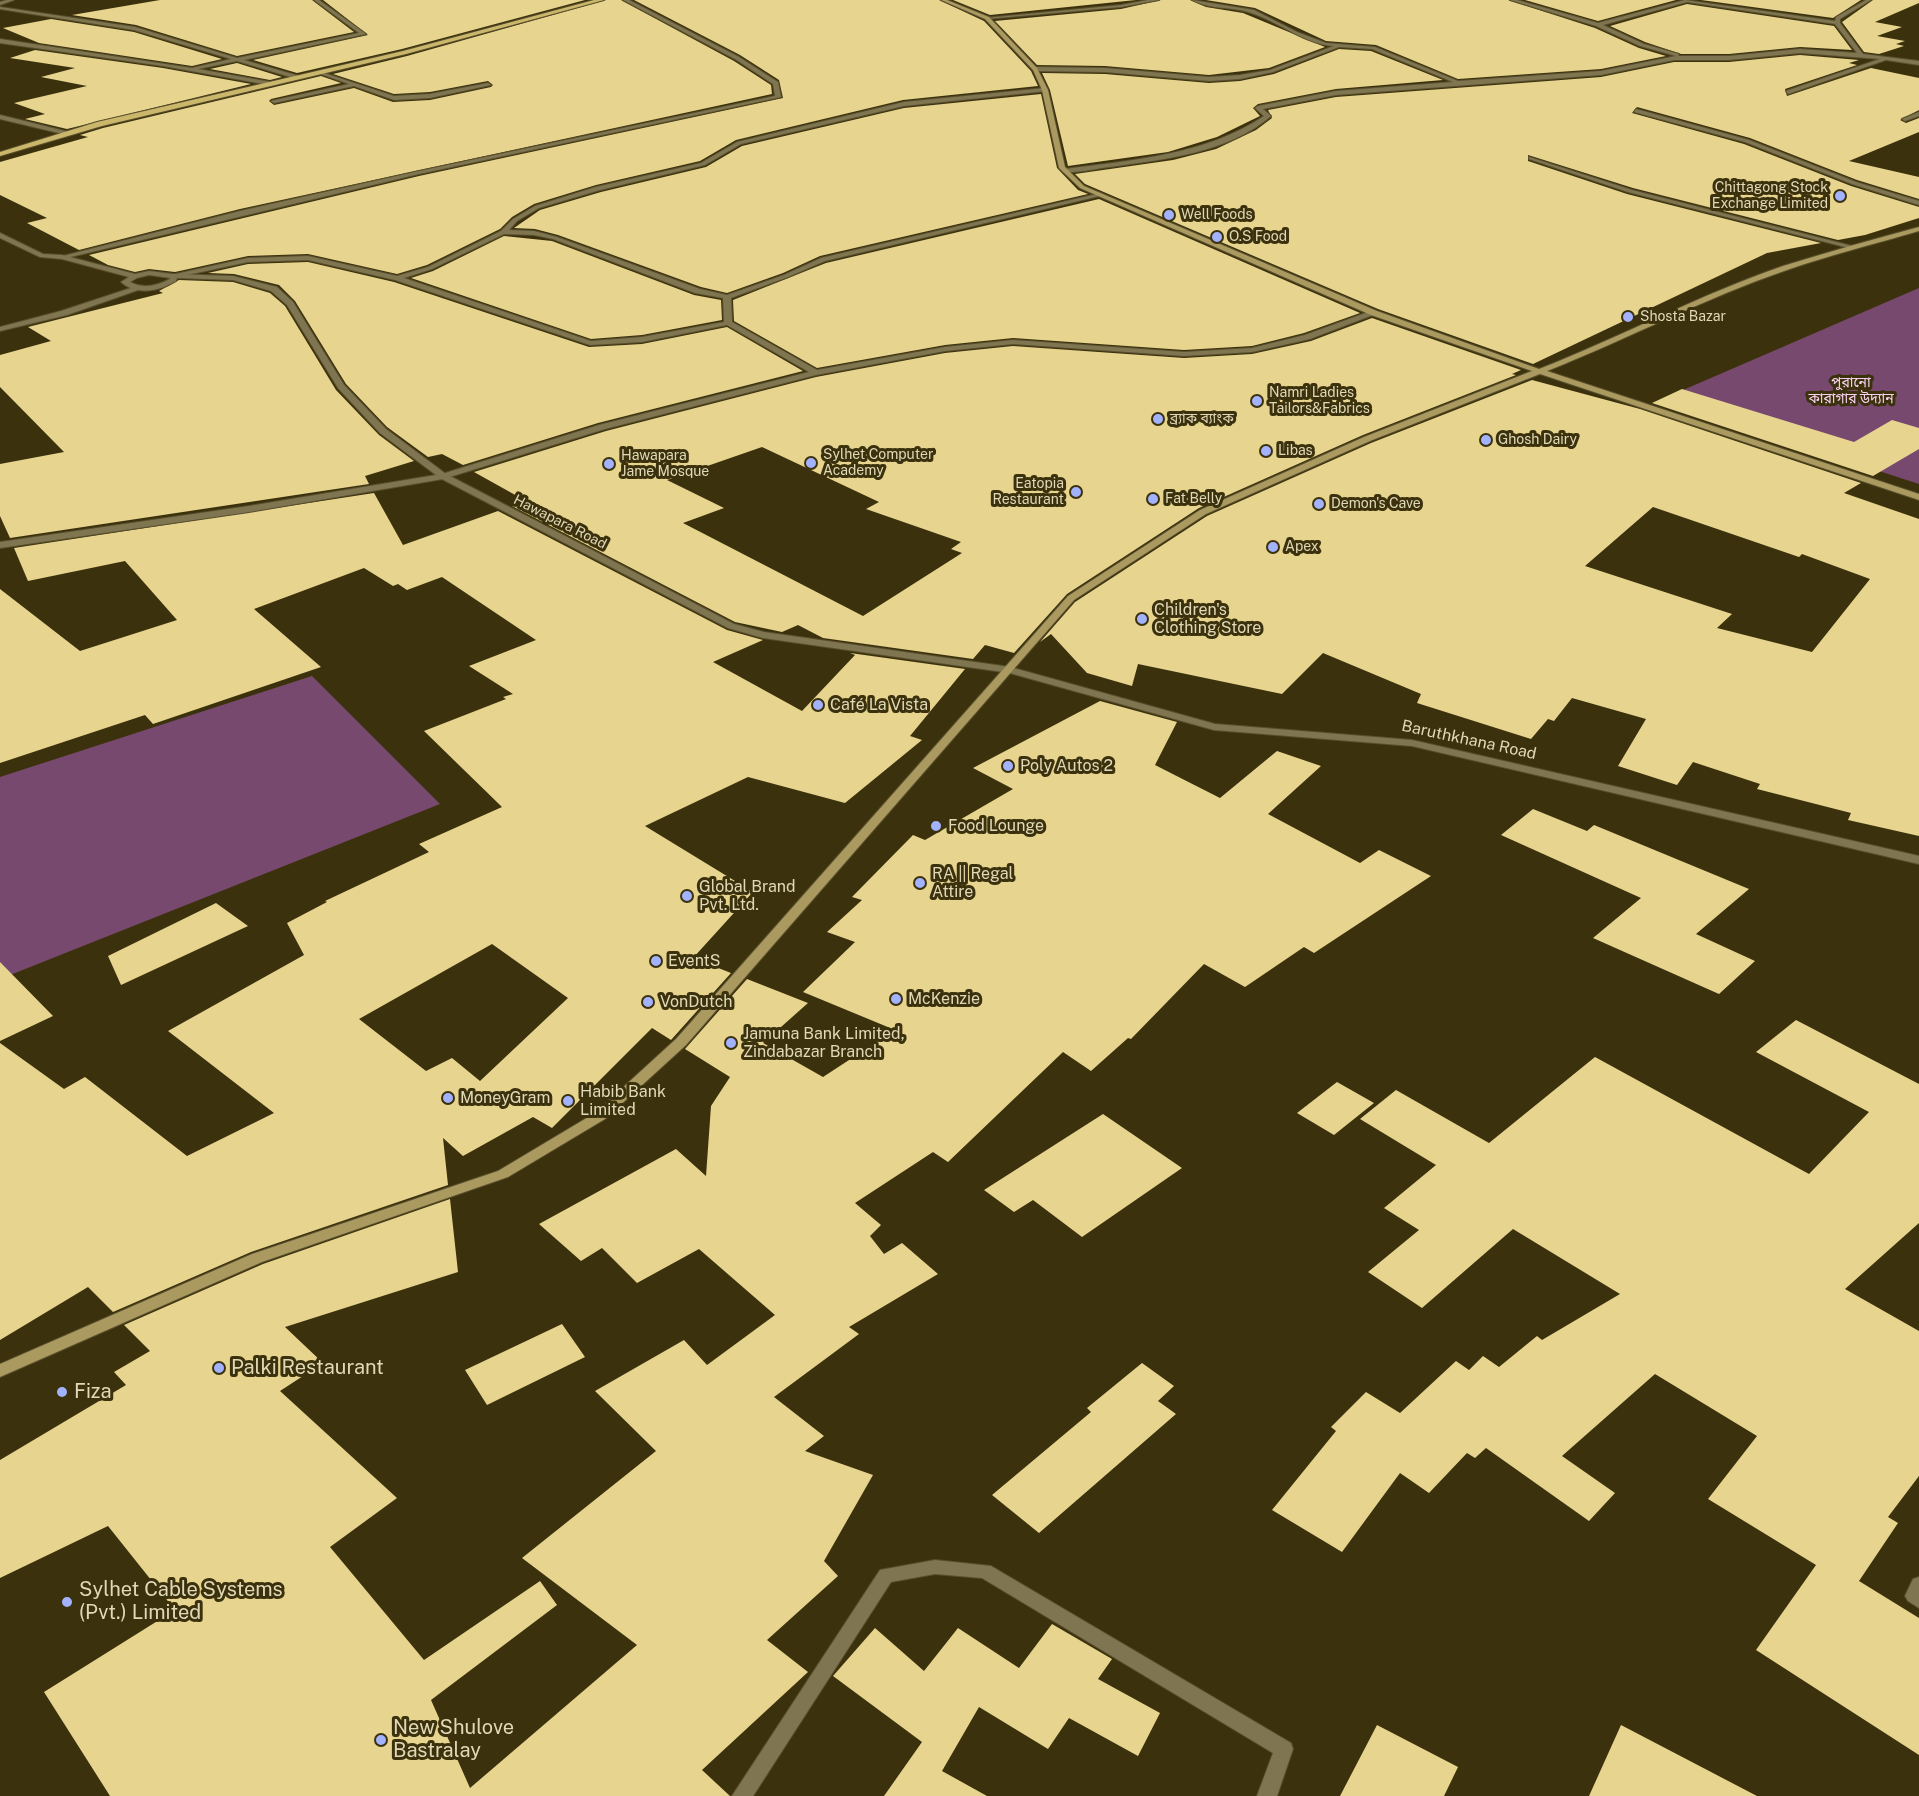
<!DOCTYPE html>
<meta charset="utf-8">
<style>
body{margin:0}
canvas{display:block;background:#3b310d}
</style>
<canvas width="1919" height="1796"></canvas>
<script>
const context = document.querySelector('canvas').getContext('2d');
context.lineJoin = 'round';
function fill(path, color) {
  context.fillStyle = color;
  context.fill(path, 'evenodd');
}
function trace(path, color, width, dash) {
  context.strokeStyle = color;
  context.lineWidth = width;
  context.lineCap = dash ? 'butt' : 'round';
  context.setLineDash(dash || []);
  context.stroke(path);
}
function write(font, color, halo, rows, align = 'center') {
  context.font = font + ' "Public Sans","Noto Sans Bengali",sans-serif';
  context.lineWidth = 6;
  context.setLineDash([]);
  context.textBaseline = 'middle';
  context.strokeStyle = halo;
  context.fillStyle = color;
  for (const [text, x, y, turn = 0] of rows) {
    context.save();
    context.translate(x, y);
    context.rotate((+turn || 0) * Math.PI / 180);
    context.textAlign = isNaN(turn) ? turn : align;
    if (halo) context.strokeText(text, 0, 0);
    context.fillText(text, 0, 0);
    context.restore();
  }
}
fill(new Path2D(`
 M1919,288V484L1660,400Z
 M312,676L440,804L0,979V777Z`), '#78496f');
fill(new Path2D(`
 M160,0H312L354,32L237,56L136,25L72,15Z
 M323,0H585L402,49L297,73L253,60L368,35Z
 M606,0H621L734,61L771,85L772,94L240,209L79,250L27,223L47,218L0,195V162L88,137L80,135L103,128L321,76L341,83L271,99L269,101L274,105L354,88L393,102L430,100L491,87L493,85L488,81L430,92L394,94L333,74L407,56Z
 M634,0H939L984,21L1031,71L1038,86L903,100L736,140L700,161L596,185L534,204L512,217L500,229L427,265L397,274L308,254L248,256L175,272L149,269L135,272L108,265L89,255L419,176L783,98L779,80L740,55Z
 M953,0H1136L990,15Z
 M1161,0H1190L1206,7L1243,13L1325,47L1269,68L1209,75L1105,66L1037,65L995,21L1121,9Z
 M1206,0H1508L1595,28L1639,48L1666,56L1601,69L1458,79L1376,45L1326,41L1255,8Z
 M1525,0H1676L1598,21Z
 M1701,0H1861L1833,18Z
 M1873,0H1919V3L1875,22L1902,27L1877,36L1905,41L1896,44L1904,46L1879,54L1864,52L1842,22Z
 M1687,4L1834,26L1852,50L1800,47L1729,54H1681L1645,42L1610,26Z
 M51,19L134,32L222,59L192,66L39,43L3,28Z
 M1339,49L1371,51L1443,80L1336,89L1258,104L1253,108L1260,116L1217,137L1168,152L1068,166L1050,90L1042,73L1105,74L1209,83L1240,81L1274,74Z
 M35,50L163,68L251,84L67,129L25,119L45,114L14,103L87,86L41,77L75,68L10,58Z
 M1800,55L1859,60L1849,63L1857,65L1785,89L1787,96L1871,68L1919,78V110L1900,120L1906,123L1919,118V132L1849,161L1919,177V199L1857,180L1750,138L1637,107L1632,113L1744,144L1851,186L1919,207V218L1865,235L1838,240L1633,188L1528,155V161L1627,194L1821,243L1767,253L1533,364L1378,309L1085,184L1075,174L1173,160L1216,149L1256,130L1272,118L1268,110L1336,97L1601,77L1674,62H1729Z
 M237,63L282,77L270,80L210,69Z
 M1041,94L1057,168L1078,190L1088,194L820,256L783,273L727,293L701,287L558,235L535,229L514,228L540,210L601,192L706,167L742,146L904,108Z
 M1099,199L1360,313L1304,333L1252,346L1184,350L1013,338L945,345L817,368L734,321L733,300L826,263Z
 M504,236L552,241L694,295L721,300L722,320L642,335L591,339L411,278L433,271Z
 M308,262L394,282L589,347L642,344L727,327L803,371L598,423L463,465L442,454L428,457L387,427L346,384L295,301L279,285L234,274L208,273L248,264Z
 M179,280L233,282L270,293L285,306L336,390L379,435L414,461L365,476L369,484L10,538L0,516V464L64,452L0,387V355L51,341L28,327L163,293L159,291Z
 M1372,318L1521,370L1512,374L1516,375L1363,435L1199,508L1067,594L1014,653L985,645L973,659L823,638L798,625L782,632L735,622L512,506L526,501L474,472L606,431L816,377L945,353L1013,346L1184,358L1252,354L1311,341ZM762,447L879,502L866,509L961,542L951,549L962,553L863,616L683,523L724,508L667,480Z
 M1532,380L1640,409L1861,483L1844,493L1919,519V836L1848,820L1851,813L1757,789L1760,784L1693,762L1677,785L1618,766L1646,719L1572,698L1554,721L1548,719L1531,739L1417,703L1421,694L1323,653L1282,694L1138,664L1132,686L1087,673L1051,634L1040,642L1075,602L1207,516L1371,443ZM1653,507L1799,557L1802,554L1870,579L1812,652L1717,628L1732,614L1585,566Z
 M1682,389L1854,442L1892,420L1919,428V449L1873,476L1652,403Z
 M374,493L403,545L498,511L727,630L763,640L713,662L802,711L855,655L850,653L965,669L910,736L922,740L845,803L748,777L645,826L753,892L693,958L731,973L671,1040L652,1028L552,1128L533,1117L463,1156L443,1138L448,1185L251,1252L113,1312L88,1287L0,1340V1043L64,1089L85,1077L187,1156L274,1113L168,1031L304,955L287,923L327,902L325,901L429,852L419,844L502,807L424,731L506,699L503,697L513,694L469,666L536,640L442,577L407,590L398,584L393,586L364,568L254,609L321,667L153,724L145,715L0,763V589L80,651L177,620L125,561L28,581L14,548ZM492,944L568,998L480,1081L452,1058L426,1071L359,1019Z
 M1100,701L1177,722L1155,765L1220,798L1277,751L1321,766L1268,814L1360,863L1379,850L1431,876L1314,953L1304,947L1245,987L1204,964L1131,1039L1128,1038L1091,1071L1063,1052L948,1162L933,1152L855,1203L881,1225L870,1236L884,1254L902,1243L938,1274L849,1327L859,1334L774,1397L824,1436L805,1451L873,1475L824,1561L838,1576L767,1640L808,1672L702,1770L730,1796H110L44,1692L175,1610L108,1526L0,1578V1460L126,1385L114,1372L150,1351L124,1325L263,1264L450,1199L458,1272L285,1327L323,1363L280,1391L397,1498L330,1547L424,1660L540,1581L557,1605L431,1700L470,1788L637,1645L522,1558L656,1451L595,1391L684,1340L707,1365L775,1315L699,1249L637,1283L602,1248L581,1261L539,1224L676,1149L706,1176L711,1106L730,1077L685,1049L747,979L808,1003L763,1043L823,1077L895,1030L803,992L855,942L827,932L862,900L852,897L913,835L925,840L1013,789L973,768Z
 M1533,809L1587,831L1594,825L1749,889L1696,934L1755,961L1719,994L1593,938L1641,898L1501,835Z
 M216,903L248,926L121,985L108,956Z
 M0,962L53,1016L0,1041Z
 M1796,1020L1919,1084V1223L1845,1289L1919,1331V1476L1888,1517L1898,1523L1859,1581L1919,1618V1755L1756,1650L1816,1565L1708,1499L1757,1436L1655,1374L1562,1456L1615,1493L1589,1521L1486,1448L1475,1458L1467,1453L1429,1493L1400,1473L1342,1552L1272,1510L1336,1431L1331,1427L1366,1392L1400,1413L1456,1361L1469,1370L1483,1356L1499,1367L1537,1336L1542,1340L1620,1294L1513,1229L1422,1308L1368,1272L1419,1230L1384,1208L1436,1165L1360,1119L1396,1090L1489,1143L1595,1057L1809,1174L1869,1112L1756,1052Z
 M1337,1082L1374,1103L1334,1135L1297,1113Z
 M1103,1114L1182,1168L1082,1237L1033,1200L1014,1212L984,1190Z
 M562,1324L585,1357L487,1405L465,1370Z
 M1142,1363L1174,1386L1158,1401L1176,1414L1039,1533L992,1495L1091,1412L1087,1408Z
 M1052,1624L1112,1659L1098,1679L1160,1713L1138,1756L1069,1718L1048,1749L979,1707L942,1771L987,1796H884L922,1742L833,1676L875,1628L924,1671L958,1628L1019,1668Z
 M1377,1725L1458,1767L1444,1796H1340Z
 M1621,1725L1757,1796H1589Z`), '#e7d48f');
const service = new Path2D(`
 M318,71L394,96L430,94L488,83L491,85L430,98L394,100L354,86L274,103L271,101L349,84L318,73Z`);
const minor = new Path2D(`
 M7,0H14L0,5V2Z
 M314,0H319L366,34L244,60L299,76L297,79L237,61L198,69L271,82L269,85L163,66L0,43V39L192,68L231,59L134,30L0,9V7L135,27L237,58L359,33Z
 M623,0H629L739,57L778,82L781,97L419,174L62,259L59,257L240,211L419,171L775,96L773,84L735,59Z
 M1148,0H1159L1121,7L987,19L985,18L1121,5Z
 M1192,0L1254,10L1297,32L1326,43L1375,47L1458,81L1601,71L1676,56L1640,46L1596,26L1510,0H1517L1598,23L1685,0L1835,21L1836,17L1866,0H1871L1840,19V23L1863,54L1919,61V65L1886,60L1788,94L1786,91L1880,59L1800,53L1729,60H1674L1601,75L1336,95L1263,109L1271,116C1229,153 1162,160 1109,167C1094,169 1078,173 1063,172L1065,169C1133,160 1206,155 1264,116L1255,108L1258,106L1336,91L1453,82L1372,49L1339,47L1273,72L1240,79L1209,81L1105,72L1035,71L1032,69L1035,67L1105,68L1209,77L1240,75L1270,70L1334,46C1303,44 1280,22 1251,13C1232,6 1210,10 1192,0ZM1687,2L1835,24L1857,53L1800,49L1729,56H1678L1679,54L1644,44L1603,25Z
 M1045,88L1047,91L904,106L741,144L705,165L600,190L539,208L517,221L509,230L534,231L557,237L700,289L727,295L784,275L821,258L1101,193L1104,195L825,261L788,277L731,298L732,322L817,370L945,347L1013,340L1184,352L1252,348L1305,335L1371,311L1378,313L1310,339L1252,352L1184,356L1013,344L945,351L816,375L605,429L443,479L249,512L0,548V542L249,506L442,474L599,425L809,372L727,325L642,342L590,345L395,280L308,260L248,262L173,278L171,277V275L248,258L308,256L397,276L428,267L501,231L513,219L535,206L596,187L701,163L737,142L904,102ZM504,234L534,235L553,239L695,293L723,298L724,322L642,337L591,341L404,278L432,269Z
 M1636,109L1749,140L1856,182L1919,201V205L1852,184L1745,142L1634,112Z
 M1919,112V116L1905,121L1902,119Z
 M0,115L69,132L70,133L67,135L0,119Z
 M1529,157L1632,190L1856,247L1853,249L1628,192L1529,159Z
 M137,286L144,288L67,315L0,331V327L61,311Z
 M1010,667L1215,724L1412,740L1919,856V864L1412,746L1214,730L1006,672L1005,670Z
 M935,1560L991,1566L1291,1743L1293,1749L1277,1796H1257L1273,1753L982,1578L935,1574L891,1582L753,1796H732L880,1570Z
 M1919,1577V1608L1908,1601L1905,1596L1913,1579Z`);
const tertiary = new Path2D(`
 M0,233L43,254L62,255L135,274L149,271L173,274L233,276L277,287L293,302L344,385L386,429L446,474L734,624L764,632L1010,667L1015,670L1010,673L763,638L728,628L440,478L380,433L338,388L287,305L271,291L233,280L177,278L176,281C160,291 137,296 121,282L129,277L62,259L40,257L0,238ZM149,275L170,278V279C157,286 143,289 130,282L137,278Z`);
const secondary = new Path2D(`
 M941,0H947L989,17L1037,68L1048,90L1065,167L1084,186L1377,311L1539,369C1621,337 1701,294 1783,266C1828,252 1874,239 1919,227V231C1875,244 1830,255 1787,270C1705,298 1628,339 1547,371L1919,494V500L1540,374L1370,441L1206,514L1074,600L686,1045L605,1119L508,1177L262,1262L0,1377V1364L252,1254L498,1171L595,1113L676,1039L1068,596L1200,510L1364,437L1532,371L1371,315L1080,188L1059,168L1042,90L1033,70L985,19Z`);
const primary = new Path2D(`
 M594,0H604L406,54L102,126L0,156V152L97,122L403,51Z`);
trace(service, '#594f2b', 2);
trace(minor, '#594f2b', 2);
trace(tertiary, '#594f2b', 2);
trace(secondary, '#594f2b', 2);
trace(primary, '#594f2b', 2);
fill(service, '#7f7551');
fill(minor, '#7f7551');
fill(tertiary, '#7f7551');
fill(secondary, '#aa9a60');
fill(primary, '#cbb76b');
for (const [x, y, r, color] of [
 [1840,196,6,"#a2b2fd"],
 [1169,215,6,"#a2b2fd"],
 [1217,237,6,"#a2b2fd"],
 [1628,317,6,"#a2b2fd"],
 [1257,401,6,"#a2b2fd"],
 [1158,419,6,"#a2b2fd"],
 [1486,440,6,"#a2b2fd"],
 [1266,451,6,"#a2b2fd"],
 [811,463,6,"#a2b2fd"],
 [609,464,6,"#a2b2fd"],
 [1076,492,6,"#a2b2fd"],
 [1153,499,6,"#a2b2fd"],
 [1319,504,6,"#a2b2fd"],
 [1273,547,6,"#a2b2fd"],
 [1142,619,6,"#a2b2fd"],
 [818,705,6,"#a2b2fd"],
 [1008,766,6,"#a2b2fd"],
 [936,826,6,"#a2b2fd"],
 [920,883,6,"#a2b2fd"],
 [687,896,6,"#a2b2fd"],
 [656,961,6,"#a2b2fd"],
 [896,999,6,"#a2b2fd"],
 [648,1002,6,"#a2b2fd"],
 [731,1043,6,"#a2b2fd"],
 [448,1098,6,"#a2b2fd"],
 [568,1101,6,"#a2b2fd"],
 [219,1368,6,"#a2b2fd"],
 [62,1392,6,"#a2b2fd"],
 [67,1602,6,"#a2b2fd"],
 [381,1740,6,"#a2b2fd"]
]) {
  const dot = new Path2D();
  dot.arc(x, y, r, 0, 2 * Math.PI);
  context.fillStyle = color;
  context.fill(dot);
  trace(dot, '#3b310d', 2);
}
write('14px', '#e1d8b6', '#3b310d', [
 ["Chittagong Stock",1828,188,"right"],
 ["Exchange Limited",1828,204,"right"],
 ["Well Foods",1181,215],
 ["O.S Food",1229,237],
 ["Shosta Bazar",1640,317],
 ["Namri Ladies",1269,393],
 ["Tailors&Fabrics",1269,409],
 ["ব্র্যাক ব্যাংক",1170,419],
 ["Ghosh Dairy",1498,440],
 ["Libas",1278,451],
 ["Sylhet Computer",823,455],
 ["Academy",823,471],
 ["Hawapara",621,456],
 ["Jame Mosque",621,472],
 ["Eatopia",1064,484,"right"],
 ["Restaurant",1064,500,"right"],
 ["Fat Belly",1165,499],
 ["Demon's Cave",1331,504],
 ["Apex",1285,547]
], 'left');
write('14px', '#f9d2f0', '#3b310d', [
 ["পুরানো",1851,383],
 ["কারাগার উদ্যান",1851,399]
]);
write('14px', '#e1d8b6', '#3b310d', [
 ["Hawapara Road",560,522,27]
]);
write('16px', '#e1d8b6', '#3b310d', [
 ["Children's",1154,610],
 ["Clothing Store",1154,628],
 ["Café La Vista",830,705],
 ["Poly Autos 2",1020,766],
 ["Food Lounge",948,826],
 ["RA || Regal",932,874],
 ["Attire",932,892],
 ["Global Brand",699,887],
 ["Pvt. Ltd.",699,905],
 ["EventS",668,961],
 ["McKenzie",908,999],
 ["VonDutch",660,1002],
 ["Jamuna Bank Limited,",743,1034],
 ["Zindabazar Branch",743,1052],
 ["Habib Bank",580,1092],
 ["Limited",580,1110],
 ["MoneyGram",460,1098]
], 'left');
write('16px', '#e1d8b6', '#3b310d', [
 ["Baruthkhana Road",1469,740,12]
]);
write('20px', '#e1d8b6', '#3b310d', [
 ["Palki Restaurant",231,1368],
 ["Fiza",74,1392],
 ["Sylhet Cable Systems",79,1590],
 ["(Pvt.) Limited",79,1613],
 ["New Shulove",393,1728],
 ["Bastralay",393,1751]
], 'left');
</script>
